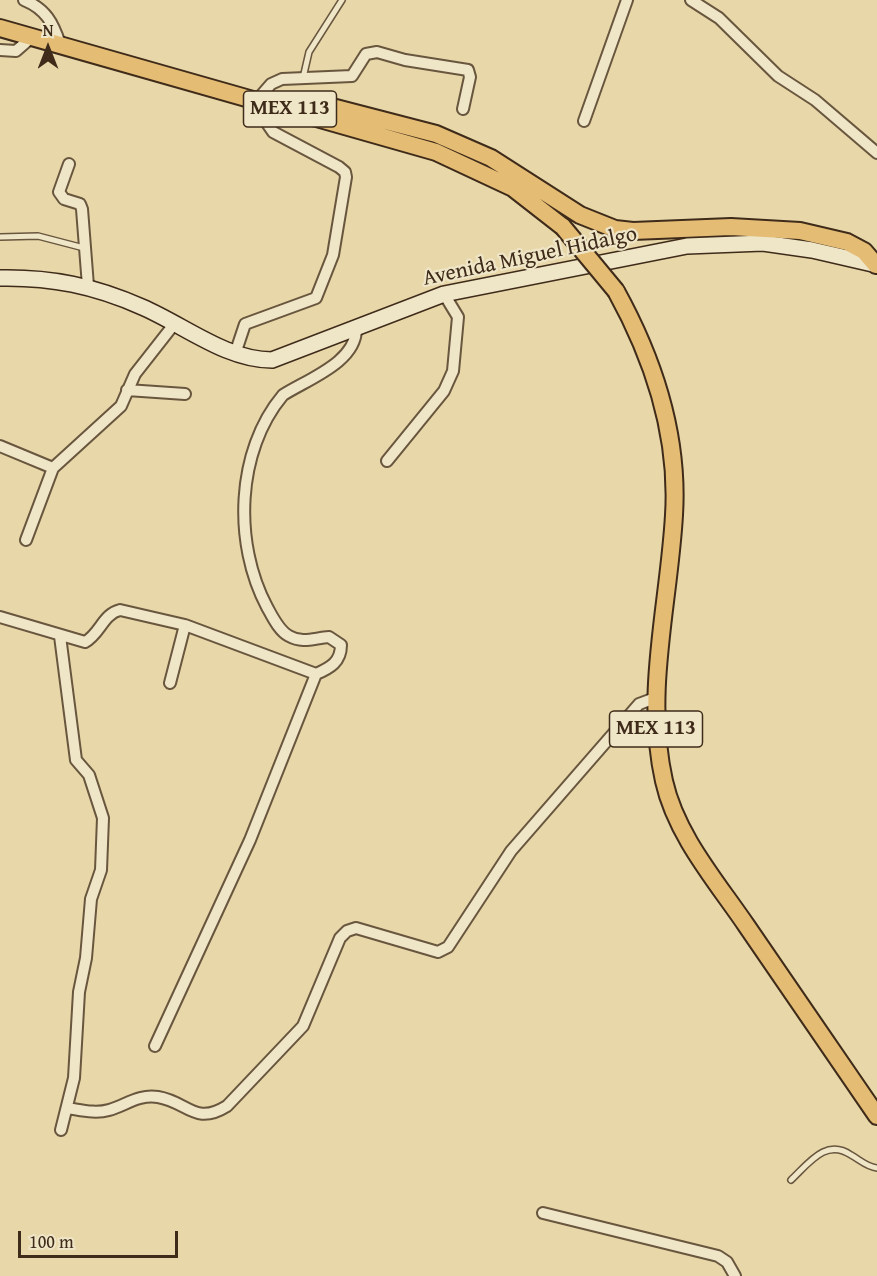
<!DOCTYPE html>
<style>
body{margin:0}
#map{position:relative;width:877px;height:1276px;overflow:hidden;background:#e7d7a9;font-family:"Gentium Book Plus",serif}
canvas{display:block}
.north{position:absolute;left:18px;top:18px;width:60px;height:60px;-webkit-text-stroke:4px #efe5c7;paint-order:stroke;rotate:0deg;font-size:16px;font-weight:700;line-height:24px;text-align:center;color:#3f2b1a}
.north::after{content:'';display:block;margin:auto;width:21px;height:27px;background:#3f2b1a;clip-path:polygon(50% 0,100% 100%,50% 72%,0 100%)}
.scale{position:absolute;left:18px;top:1231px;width:160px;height:27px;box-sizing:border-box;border:3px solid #3f2b1a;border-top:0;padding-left:8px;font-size:18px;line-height:21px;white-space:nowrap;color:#3f2b1a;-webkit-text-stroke:4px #efe5c7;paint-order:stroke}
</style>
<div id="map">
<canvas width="877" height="1276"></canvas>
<div class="north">N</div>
<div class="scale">100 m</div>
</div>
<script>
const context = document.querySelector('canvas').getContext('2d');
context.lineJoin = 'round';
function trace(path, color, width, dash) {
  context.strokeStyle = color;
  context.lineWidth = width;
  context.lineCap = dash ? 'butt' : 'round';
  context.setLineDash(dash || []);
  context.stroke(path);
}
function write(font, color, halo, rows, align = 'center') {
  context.font = font + ' "Gentium Book Plus",serif';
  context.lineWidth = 4.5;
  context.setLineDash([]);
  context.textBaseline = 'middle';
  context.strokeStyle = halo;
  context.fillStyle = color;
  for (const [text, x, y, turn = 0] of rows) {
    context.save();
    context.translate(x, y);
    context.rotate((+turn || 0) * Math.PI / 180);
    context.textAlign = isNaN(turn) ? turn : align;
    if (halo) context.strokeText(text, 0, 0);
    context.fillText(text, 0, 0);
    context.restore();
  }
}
const service = new Path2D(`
 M303,78L309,52L342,0
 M0,237L38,236L84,248
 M791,1180C809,1163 826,1138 851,1155C860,1160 867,1167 877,1168`);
const minor = new Path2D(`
 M24,0C46,9 53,23 60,44
 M691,0L719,18L778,76L815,100L877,153
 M0,50L16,51L32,37
 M258,99L271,84L282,79L352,76L366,54L377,52L405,60L468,70L470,77L463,109
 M584,121L627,0
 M69,164L59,192L64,199L80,204L82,209L88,286
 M235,354L245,324L316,298L333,255L346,177L345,172L339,167L273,132L262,116L264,108L273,104
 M127,390L185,394
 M0,446L53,468L121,406L135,374L175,323
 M387,461L444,391L453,371L458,317L444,294
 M26,540L53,468
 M0,617L85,642C100,634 103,614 120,610L185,625L316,674C330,668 341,662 341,645L329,637C314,638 303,644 289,636C279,631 272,616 267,607C233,543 236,451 283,395C308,379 357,362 356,328
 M60,636L76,760L89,775L103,818L101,870L91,899L86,958L79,992L74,1078L61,1130
 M170,683L185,625
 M155,1046L250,840L316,674
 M67,1108C81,1110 95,1114 109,1110C126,1105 139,1094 158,1097C188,1102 195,1126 227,1106L303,1026L340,938L347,931L356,928L438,952L448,947L511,851L639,704L655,698
 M543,1213L718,1256L727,1262L735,1276`);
const secondary = new Path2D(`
 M0,278C51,277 95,286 142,307C184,325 226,360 272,360L444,294L687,246L763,243L812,250L877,265`);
const primary = new Path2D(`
 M0,28L436,152L513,188L563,227
 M273,104L328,106L436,134L491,158L580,215L615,229L633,231L731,227L800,231L847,242L864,251L876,265
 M616,291C654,360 679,435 674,515C669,604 644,692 664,781C676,835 716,881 746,925C790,989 833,1052 877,1116`);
trace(service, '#69563e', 8);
trace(minor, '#69563e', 14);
trace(secondary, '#3f2b1a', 18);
trace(primary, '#3f2b1a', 20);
trace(service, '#efe5c7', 5);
trace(minor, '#efe5c7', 10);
trace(secondary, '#efe5c7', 15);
trace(primary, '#e4bc74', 16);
const primaryBridge = new Path2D(`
 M563,227L616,291`);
trace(primaryBridge, '#3f2b1a', 20, []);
trace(primaryBridge, '#e4bc74', 16);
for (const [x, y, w] of [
 [290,109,93],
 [656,729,93]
]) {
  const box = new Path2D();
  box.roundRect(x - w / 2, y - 18, w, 36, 4.5);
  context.fillStyle = '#efe5c7';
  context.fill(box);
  trace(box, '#3f2b1a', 1.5);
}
write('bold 21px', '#3f2b1a', null, [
 ["MEX 113",290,109],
 ["MEX 113",656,729]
]);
write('22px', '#3f2b1a', '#efe5c7', [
 ["Avenida Miguel Hidalgo",530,257,-12]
]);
</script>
